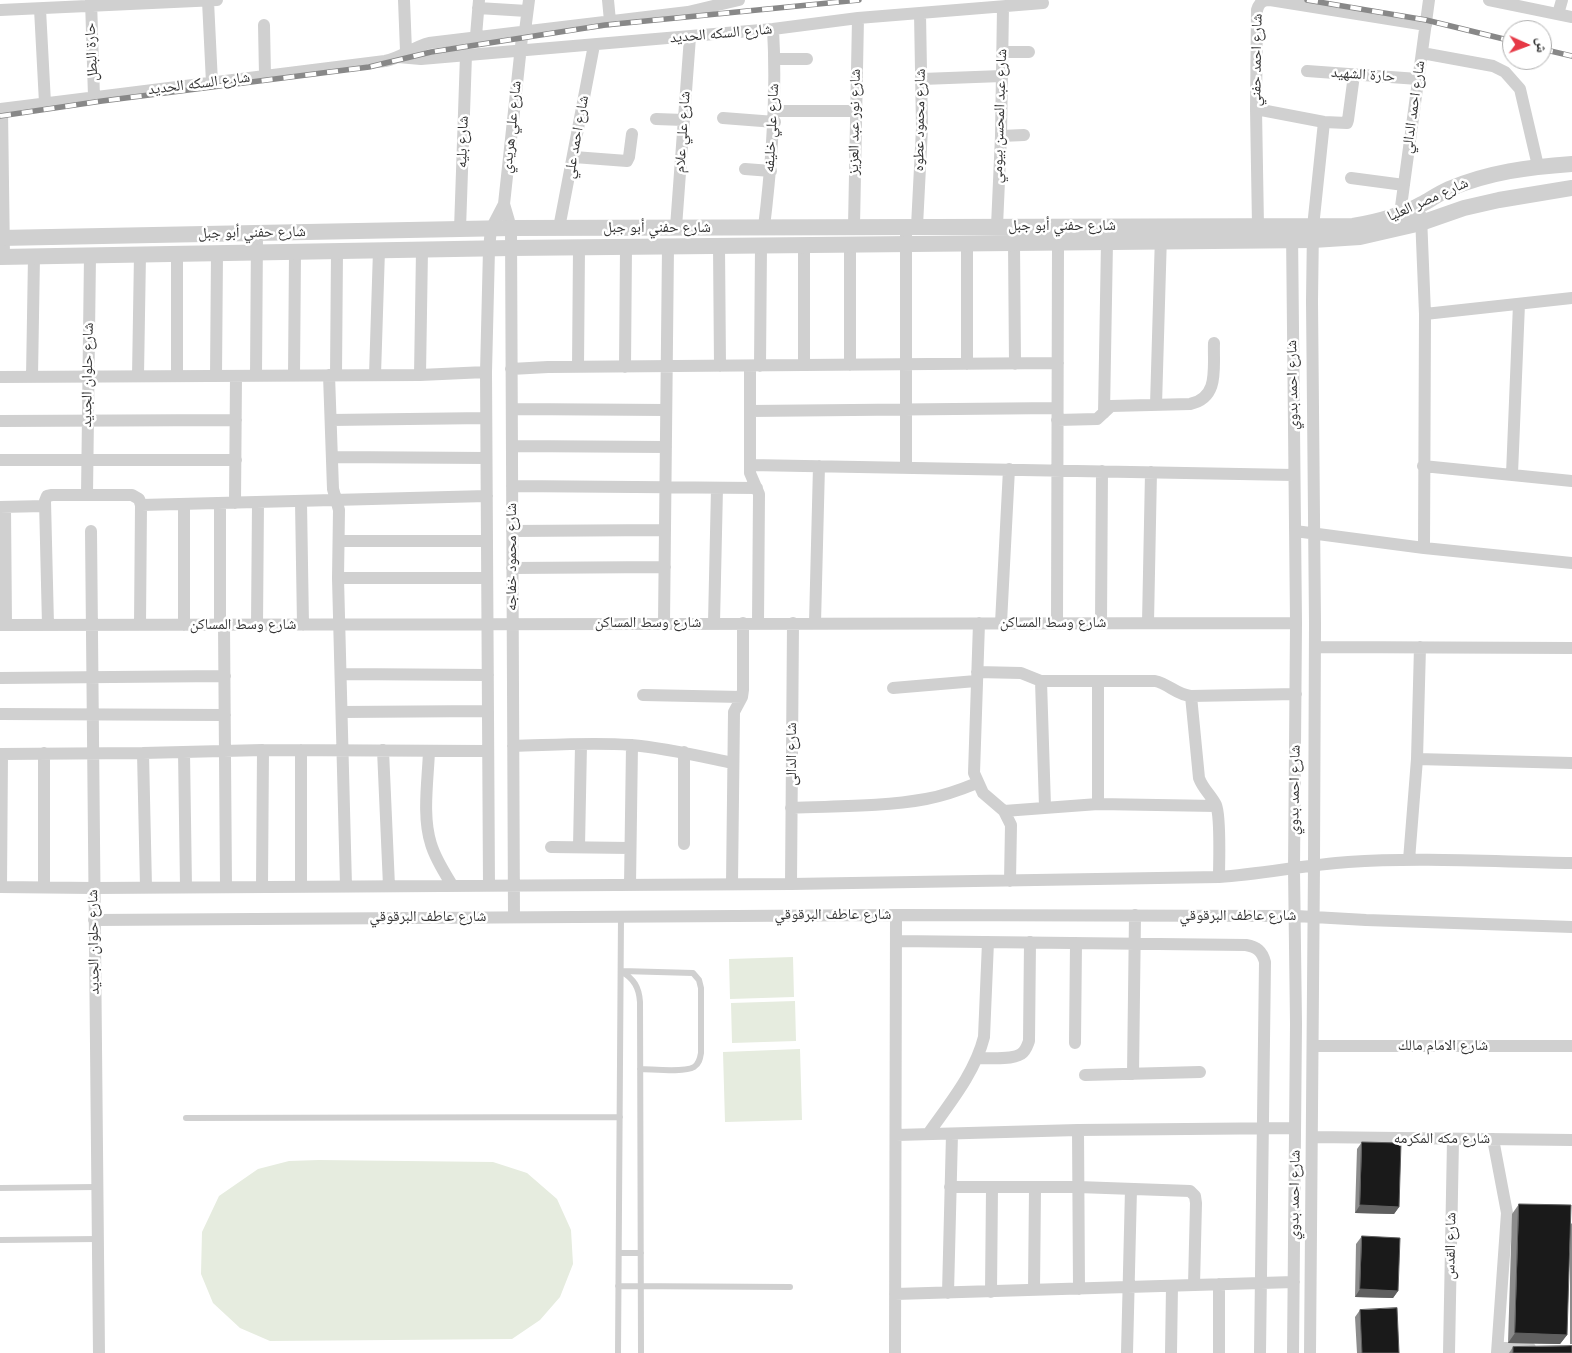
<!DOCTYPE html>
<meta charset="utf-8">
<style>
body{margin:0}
#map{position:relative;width:1572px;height:1353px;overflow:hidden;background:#fff;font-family:"Varela Round","Noto Naskh Arabic",sans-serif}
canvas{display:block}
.north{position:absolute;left:1502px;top:20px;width:50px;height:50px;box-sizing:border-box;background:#fff;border:1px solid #adadad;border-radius:50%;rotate:92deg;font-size:14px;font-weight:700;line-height:20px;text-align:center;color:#333}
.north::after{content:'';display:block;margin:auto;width:18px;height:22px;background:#e63946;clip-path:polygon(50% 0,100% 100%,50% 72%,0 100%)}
</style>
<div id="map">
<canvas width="1572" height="1353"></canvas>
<div class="north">ش</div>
</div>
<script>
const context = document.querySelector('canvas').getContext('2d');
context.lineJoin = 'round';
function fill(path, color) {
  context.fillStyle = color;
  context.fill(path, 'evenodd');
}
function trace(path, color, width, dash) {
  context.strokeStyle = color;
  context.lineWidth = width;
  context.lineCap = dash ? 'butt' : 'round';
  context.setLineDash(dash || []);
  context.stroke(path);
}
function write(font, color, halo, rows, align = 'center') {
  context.font = font + ' "Varela Round","Noto Naskh Arabic",sans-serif';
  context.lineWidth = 5;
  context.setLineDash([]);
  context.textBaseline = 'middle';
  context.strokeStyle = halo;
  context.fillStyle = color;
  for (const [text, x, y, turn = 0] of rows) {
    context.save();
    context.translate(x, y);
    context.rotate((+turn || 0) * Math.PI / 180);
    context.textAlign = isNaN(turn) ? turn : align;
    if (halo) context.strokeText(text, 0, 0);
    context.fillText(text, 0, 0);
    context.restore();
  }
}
fill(new Path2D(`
 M793,957L794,997L730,999L729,959Z
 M795,1001L796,1041L732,1043L731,1003Z
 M800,1049L802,1120L725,1122L723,1052Z
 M319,1160L493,1162L527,1173L557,1199L571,1230L573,1264L560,1297L540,1320L512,1339L270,1341L240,1328L213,1303L201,1274L202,1232L219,1196L258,1169L289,1161Z`), '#e6ecdf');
trace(new Path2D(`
 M621,971C634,979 639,987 640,1002L641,1353
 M622,971L693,973L699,980L701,988V1053C700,1059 699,1064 694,1067C684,1073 652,1069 640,1069
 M186,1118L620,1117
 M0,1188L97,1187
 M0,1240L98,1239
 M619,1253H641
 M618,1286L790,1287
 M618,1353L621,916`), '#d0d0d0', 6);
trace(new Path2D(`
 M91,0L94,97
 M404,0L406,51
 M608,0L610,21
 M1489,0L1572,17
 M208,1L212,83
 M478,8L527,11
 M40,9L45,103
 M0,10L217,0
 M1558,14L1562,0
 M264,25L265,76
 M476,36L479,0
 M1002,52H1029
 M1422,53L1493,66L1505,72L1520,89L1538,166
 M398,57L421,59L773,29L858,18L1043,3
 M775,59H807
 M1307,71L1418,79
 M922,79L1002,76
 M0,109L385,61C401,58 413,47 429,43L688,12L739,0
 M2,109L4,257
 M1256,109L1324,122L1347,123L1348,120L1354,75
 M775,111H855
 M723,118L775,122
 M656,119L684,120
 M1001,136L1024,135
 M574,157L627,161L629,157L632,134
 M745,169L771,171
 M1351,178L1404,185
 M504,204L511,228L514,917
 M1400,214L1429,0
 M1421,216L1425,314L1424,548
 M854,226L858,18
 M917,226L922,128L920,13
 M997,226L1001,136L1003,7
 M1258,226L1256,109L1257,10C1259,3 1262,0 1270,0L1426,25
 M676,227L690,37
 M764,227C772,161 777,96 773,29
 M559,228L594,45
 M460,229L466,55
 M1292,231L1296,623L1294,869L1296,1024L1293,1353
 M1014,243L1015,364
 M967,244V364
 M850,245V365
 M719,246L720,366
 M177,253V376
 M1425,314L1572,298
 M804,365V245
 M750,366V473L759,494L758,623
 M760,366L761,246
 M578,367L579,248
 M625,367L626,247
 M511,369L548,367L1058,363
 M294,375L295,252
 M329,375L333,489L339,510L338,578L346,886
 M336,375L337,251
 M375,375L379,250
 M420,375L422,250
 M138,376L140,254
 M216,376L217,253
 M256,376L257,233
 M0,377L420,375L486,372
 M32,377L34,256
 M1156,405L1161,235
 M512,409L666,410
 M750,411L1057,408
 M1104,413L1107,242
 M331,420L486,418
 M1057,420L1097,419L1111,406L1190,404C1220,398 1213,367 1214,343
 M0,421L236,420
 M512,446L666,447
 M332,457L486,458
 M0,460H236
 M750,465L1294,475
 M1423,466L1572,481
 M906,467V235
 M1512,474L1519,304
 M512,486L757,488
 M87,495L90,255
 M301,502L303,625
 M235,503L236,376
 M184,504V625
 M141,505L487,496
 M0,507L45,506
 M5,507L6,625
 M91,531L99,1353
 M512,531L665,530
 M1295,531L1424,548L1572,563
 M339,541H487
 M512,568L665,567
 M338,578H487
 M664,623L668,247
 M714,623L717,488
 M815,623L819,466
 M979,623L974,773L983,793L1004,811L1011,825L1010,881
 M1001,623L1009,469
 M1057,623L1058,243
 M1101,623L1102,471
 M1148,623L1151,472
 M0,625L1296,623
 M48,625L45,501L47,496L52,495H132L139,499L141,505L140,625
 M220,625V503
 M224,625L226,887
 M257,625L258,502
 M1315,647L1572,648
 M977,672L1021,673L1041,681H1155C1169,684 1177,695 1191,696L1296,694
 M341,674L488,675
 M0,678L225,676
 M1041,681L1045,807
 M893,688L976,681
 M643,695L742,697
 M1191,696L1199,778C1203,789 1211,795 1216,805C1221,817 1219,862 1219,877
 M342,712L488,711
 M0,714L225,715
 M513,746C552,745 592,742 631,745C666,748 699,756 733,763
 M301,750V886
 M383,750L389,886
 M429,751C428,780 422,816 431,844C435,858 444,872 452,885
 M184,752L186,887
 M684,752V844
 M44,753V886
 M143,753L146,887
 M0,754L143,753L263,750L488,751
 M1417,759L1572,763
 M1098,804V681
 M791,808C836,806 882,807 926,799C943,796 960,790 977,783
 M1004,811L1098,804L1216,806
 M551,847L630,848
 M579,847L581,745
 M1409,860L1417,759L1420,647
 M732,884L734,712L742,697L743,690V623
 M791,884L793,623
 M489,885L486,372L489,249L491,229L504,204L522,37L525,31L529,0
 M630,885L632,745
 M262,886L263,750
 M0,887L93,888L791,884L1219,877C1262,874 1305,865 1348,862C1422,857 1498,862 1572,863
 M1,887L2,754
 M94,920L896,915L1296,916L1366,920L1572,927
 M896,941L1246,945C1257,947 1262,951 1265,962L1260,1353
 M1075,1043L1076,943
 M1313,1046H1572
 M977,1058C988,1058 1012,1060 1021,1054C1026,1051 1027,1046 1029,1041L1030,942
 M1133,1074L1135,915
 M1085,1075L1200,1072
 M1078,1130L1079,1289
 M928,1134C949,1104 975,1073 984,1037L988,942
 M896,1135L1078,1130L1295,1128
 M1312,1137L1572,1140
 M1493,1139L1507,1213L1497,1353
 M950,1187H1078L1190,1191L1195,1196L1196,1203L1194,1285
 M1034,1290L1035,1188
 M991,1292L992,1188
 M948,1293L952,1134
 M895,1294L1294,1282
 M1498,1348H1530
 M895,1353L896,915
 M1127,1353L1131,1189
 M1171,1353L1172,1286
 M1219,1353V1284
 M1310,1353L1314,866L1315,623L1312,301L1313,227L1324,122
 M1449,1353L1453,1140`), '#d0d0d0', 12);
trace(new Path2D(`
 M0,238L511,228L1353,226C1377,222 1401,216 1422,204C1431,199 1440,193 1449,189C1489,172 1529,167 1572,164
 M0,257L511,248L1313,240L1360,237L1421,223L1464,208L1499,200L1572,188`), '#d0d0d0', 16);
const rail = new Path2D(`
 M1307,0L1426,20L1512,41
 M1542,49L1572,56
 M0,116L102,101L369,67L431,52L605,25L859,0`);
trace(rail, '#888', 5.5);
trace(rail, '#fff', 4, [11]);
fill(new Path2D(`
 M1362,1142L1399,1207L1394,1214L1355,1213L1357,1149Z
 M1519,1204L1567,1335L1560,1344L1508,1343L1512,1214Z
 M1572,1223V1344H1570V1225Z
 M1362,1236L1398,1291L1393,1298L1355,1297L1356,1244Z
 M1360,1310L1399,1353H1357L1355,1317Z
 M1513,1347L1572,1353H1509Z`), '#8c8c8c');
fill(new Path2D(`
 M1360,1205L1399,1207L1394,1214L1355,1213Z
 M1360,1289L1398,1291L1393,1298L1355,1297Z
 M1515,1333L1567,1335L1560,1344L1508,1343Z`), '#5f5f5f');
const building = new Path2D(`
 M1362,1142L1401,1143L1399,1207L1360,1205Z
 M1519,1204L1571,1205L1567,1335L1515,1333Z
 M1362,1236L1400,1238L1398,1291L1360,1289Z
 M1397,1308L1399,1353H1362L1360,1310Z
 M1572,1346V1353H1513V1347Z`);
fill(building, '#1a1a1a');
trace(building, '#5f5f5f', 1);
write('15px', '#333', '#fff', [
 ["شارع السكه الحديد",721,34,-5],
 ["حارة البطل",92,52,-93],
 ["شارع احمد حفني",1257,60,-89],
 ["حارة الشهيد",1363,75,4],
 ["شارع السكه الحديد",199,84,-7],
 ["شارع احمد الدالي",1414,107,-82],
 ["شارع عبد المحسن بيومي",1000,116,-88],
 ["شارع محمود عطوه",920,120,-89],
 ["شارع نور عبد العزيز",855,122,-89],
 ["شارع علي هريدي",512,127,-84],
 ["شارع علي خليفه",772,128,-87],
 ["شارع علي علام",683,132,-86],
 ["شارع احمد علي",577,137,-80],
 ["شارع بليه",463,142,-88],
 ["شارع مصر العليا",1428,200,-24],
 ["شارع حفني أبو جبل",1062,226],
 ["شارع حفني أبو جبل",657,228],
 ["شارع حفني أبو جبل",252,233,-1],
 ["شارع حلوان الجديد",88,375,-89],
 ["شارع احمد بدوي",1293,385,-91],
 ["شارع محمود خفاجه",512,557,-90],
 ["شارع وسط المساكن",648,623],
 ["شارع وسط المساكن",1053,623],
 ["شارع وسط المساكن",243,625],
 ["شارع الدالى",792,754,-90],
 ["شارع احمد بدوي",1295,790,-89],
 ["شارع عاطف البرقوقي",833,915],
 ["شارع عاطف البرقوقي",1238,916],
 ["شارع عاطف البرقوقي",428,917],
 ["شارع حلوان الجديد",94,942,-91],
 ["شارع الامام مالك",1443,1046],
 ["شارع مكه المكرمه",1442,1139],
 ["شارع احمد بدوي",1295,1195,-89],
 ["شارع القدس",1451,1246,-89]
]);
</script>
